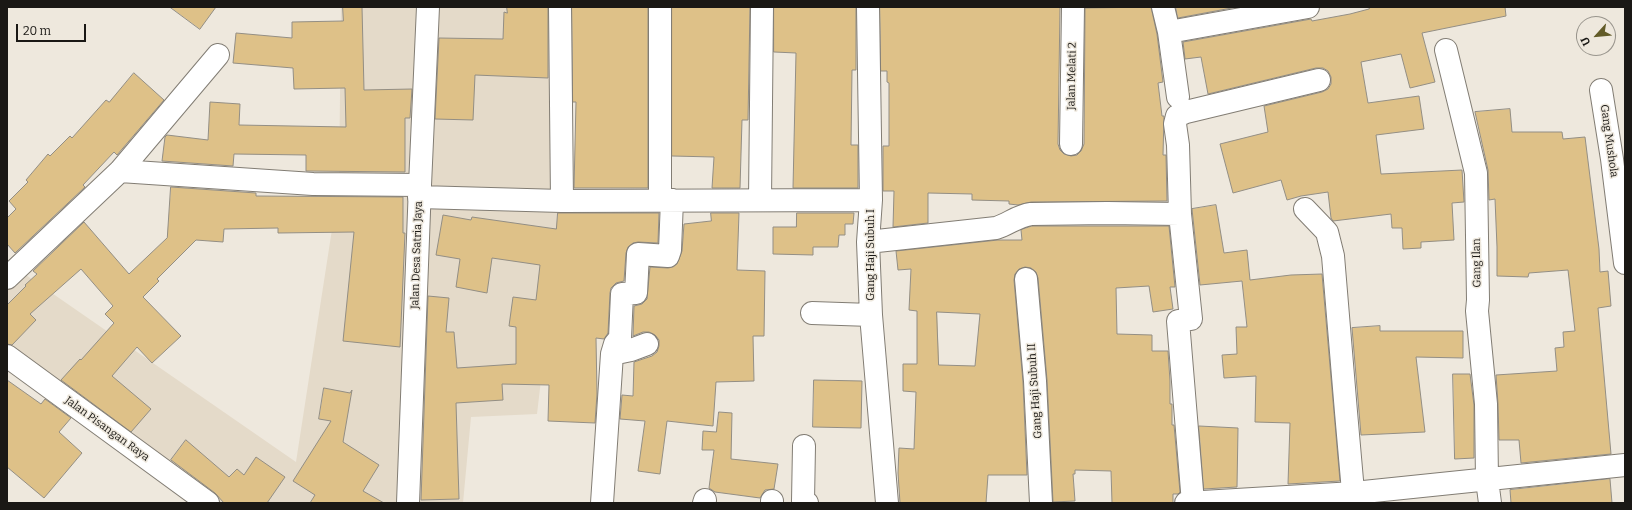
<!DOCTYPE html>
<style>
body{margin:0}
#map{position:relative;width:1632px;height:510px;overflow:hidden;background:#eee8dd;font-family:Bitter,serif}
canvas{display:block}
.frame{position:absolute;inset:0;border:8px solid #1a1815;pointer-events:none}
.north{position:absolute;left:1576px;top:16px;width:40px;height:40px;box-sizing:border-box;background:#eee8dd;border:1px solid #99958d;border-radius:50%;rotate:243deg;font-size:11px;font-weight:700;line-height:16px;text-align:center;color:#1a1815}
.north::after{content:'';display:block;margin:auto;width:14px;height:18px;background:#625b28;clip-path:polygon(50% 0,100% 100%,50% 72%,0 100%)}
.scale{position:absolute;left:16px;top:24px;width:70px;height:18px;box-sizing:border-box;border:2px solid #1a1815;border-top:0;padding-left:5px;font-size:12px;line-height:14px;white-space:nowrap;color:#1a1815;-webkit-text-stroke:3px #eee8dd;paint-order:stroke}
</style>
<div id="map">
<canvas width="1632" height="510"></canvas>
<div class="frame"></div>
<div class="north">U</div>
<div class="scale">20 m</div>
</div>
<script>
const context = document.querySelector('canvas').getContext('2d');
context.lineJoin = 'round';
function fill(path, color) {
  context.fillStyle = color;
  context.fill(path, 'evenodd');
}
function trace(path, color, width, dash) {
  context.strokeStyle = color;
  context.lineWidth = width;
  context.lineCap = dash ? 'butt' : 'round';
  context.setLineDash(dash || []);
  context.stroke(path);
}
function write(font, color, halo, rows, align = 'center') {
  context.font = font + ' Bitter,serif';
  context.lineWidth = 3;
  context.setLineDash([]);
  context.textBaseline = 'middle';
  context.strokeStyle = halo;
  context.fillStyle = color;
  for (const [text, x, y, turn = 0] of rows) {
    context.save();
    context.translate(x, y);
    context.rotate((+turn || 0) * Math.PI / 180);
    context.textAlign = isNaN(turn) ? turn : align;
    if (halo) context.strokeText(text, 0, 0);
    context.fillText(text, 0, 0);
    context.restore();
  }
}
fill(new Path2D(`
 M341,7H560L562,201L537,414L471,417L463,503H208L7,356V262L296,462L339,184Z`), '#e4dac9');
const building = new Path2D(`
 M170,7H216L200,29Z
 M343,7H362L364,90L412,89L410,118H405V172L306,171V155L234,154L233,166L162,161L165,137L167,135L208,140L210,102L240,104L239,125L346,127L345,88L294,89L293,68L233,63L236,33L292,38V22L343,21Z
 M507,7H548V78L475,75L473,120L435,119L439,38L503,39L504,12L507,13Z
 M572,7H648V188H574L576,102H573Z
 M672,7H750L748,120H742L740,188H712L714,157L672,156Z
 M774,7H856V70H852L851,145H858V188H793L796,53L774,52Z
 M880,7H1060L1058,144L1060,150L1064,154L1071,156L1077,155L1081,151L1084,144L1085,8L1151,7L1157,34L1163,82L1158,83L1162,116H1164L1163,155H1166L1167,201L1031,202L1018,205L1009,204V201L972,200V194L928,193V223L893,227L894,191H883V146H889V83L887,82V71H881Z
 M1176,7H1237L1178,18Z
 M1369,7H1505L1506,16L1422,33L1435,82L1410,88L1401,54L1361,62L1368,103L1419,96L1424,129L1376,135L1381,174L1462,170L1464,202L1452,203L1454,240L1421,242V248L1403,249L1402,228H1392L1391,214L1333,221L1331,218L1328,192L1301,196L1287,200L1281,180L1233,193L1220,144L1268,132L1264,106L1322,92L1328,89L1331,84V77L1328,71L1323,68H1316L1208,94L1201,57L1185,59L1183,42L1311,19L1312,21L1350,14L1369,9Z
 M134,73L164,100L117,155L114,152L83,185L85,187L15,253L7,244V218L16,209L9,201L28,182L26,180L48,154L50,156L70,136L72,138L106,100L109,102Z
 M1510,109L1512,132H1562L1563,139L1585,137L1599,249L1600,272L1608,271L1611,306L1598,308L1611,454L1521,463L1519,440H1499L1498,404L1496,375L1557,371L1555,348L1564,347L1563,332L1575,331L1568,270L1529,273L1528,277L1497,276V247L1495,199L1489,200L1488,170L1475,112Z
 M171,187L256,193V196L403,197V233H405L400,347L343,341L354,232L278,233V228L224,229L223,242L196,240L157,279L159,281L143,297L181,336L152,363L137,347L112,376L151,409L131,432L61,380L80,359L81,360L114,323L105,314L113,306L81,269L30,314L36,320L12,345L7,344V305L26,286L25,285L37,274L33,271L84,222L129,274L167,238Z
 M1216,205L1224,253L1247,250L1250,280L1291,275L1322,274L1340,481L1288,484L1290,423L1255,422L1256,376L1224,378L1222,355L1237,354L1236,327H1247L1242,281L1200,285L1192,209Z
 M558,213H659L658,243L638,242L633,243L628,247L626,253L624,281L616,283L611,288L610,293L608,333L604,339L596,338L597,394L595,423L548,421L549,385L502,384L503,400L456,403L459,499L421,500L428,296L449,298L446,332H454L457,368L516,364V327L509,326L513,297L536,300L540,265L492,258L487,293L456,287L460,259L436,255L443,215L471,220L472,217L556,229Z
 M711,213H739L737,270L765,271L764,336H753L754,381L716,382L713,426L667,421L660,474L638,471L645,421L620,419L622,395L633,396L634,362L652,356L657,352L659,346V340L655,335L649,332H643L633,336L634,306L642,304L647,299L650,267L668,268L673,267L677,264L682,251L684,224L711,221Z
 M797,213H854L853,224H845V235H839L838,247H813V255L773,254V227H796Z
 M1032,226H1169L1175,287H1170L1173,309L1153,312L1149,286L1116,288L1117,334L1152,335V351H1168L1170,381V404H1172V425H1174L1180,492L1178,494H1173V503H1112L1111,471L1075,470V474H1073L1075,501L1053,502L1047,380L1038,278L1036,272L1031,268L1025,267L1019,269L1015,274L1014,280L1023,382L1027,475H988L986,503H900L898,473L899,448L914,449L916,392L903,391V364H917V311L909,310L911,269L898,270L896,251L998,240H1022L1021,230ZM937,312L980,314L975,366L939,365Z
 M1380,326V331H1463V358L1416,357L1425,432L1361,435L1352,328Z
 M1453,374H1470L1474,405V458L1455,459Z
 M7,380L41,404L45,399L71,418L59,432L82,453L44,498L7,467Z
 M814,380L862,381L861,428L813,427Z
 M324,388L350,393L352,390L343,442L379,465L363,491L384,503H310L315,495L293,481L331,421L319,419Z
 M719,412L732,413L731,459L778,464L774,489L765,490L760,498L715,492L709,488L714,450H702L703,431L716,432Z
 M1199,426L1238,428L1237,487L1204,489Z
 M186,440L229,477L237,469L244,475L256,457L285,477L267,503H224L215,493L171,460Z
 M1610,479L1612,503H1511L1510,490Z`);
fill(building, '#dec188');
trace(building, '#938e84', 1);
const minor = new Path2D(`
 M560,7L562,201
 M868,7L871,200L868,242L871,315L887,503
 M1163,7L1169,32L1178,97
 M1169,32L1308,7
 M1446,50L1476,173L1478,300L1477,311L1486,404L1487,480L1490,503
 M1601,90L1612,159L1625,263
 M1071,144L1073,7
 M120,171L313,184L420,185
 M419,197L562,201L871,200
 M660,200V7
 M760,200L762,7
 M1305,209L1327,232L1333,256L1346,412L1354,503
 M868,242L996,228C1009,224 1017,216 1031,214L1107,213L1180,214
 M7,278L120,171L218,55
 M1026,279L1035,381L1041,503
 M812,313L871,315
 M612,354L631,350L647,344
 M804,446L803,501L807,503
 M602,503L612,354L615,344L620,338L622,294L636,293L638,254L668,256L670,250L672,200
 M704,503L705,500
 M772,503V501
 M1186,503L1354,493L1625,465
 M1193,503L1178,321L1191,319L1180,214L1178,145L1175,124L1177,116L1186,112L1319,80`);
const tertiary = new Path2D(`
 M7,356L208,503
 M408,503L420,185L428,7`);
trace(minor, '#827d74', 24);
trace(tertiary, '#827d74', 24);
trace(minor, '#fff', 22);
trace(tertiary, '#fff', 22);
write('11px', '#1a1815', '#eee8dd', [
 ["Jalan Melati 2",1072,76,-89],
 ["Gang Mushola",1609,141,82],
 ["Jalan Desa Satria Jaya",417,255,-88],
 ["Gang Haji Subuh I",871,255,-90],
 ["Gang Ilan",1477,263,-91],
 ["Gang Haji Subuh II",1035,391,-94],
 ["Jalan Pisangan Raya",107,429,36]
]);
</script>
